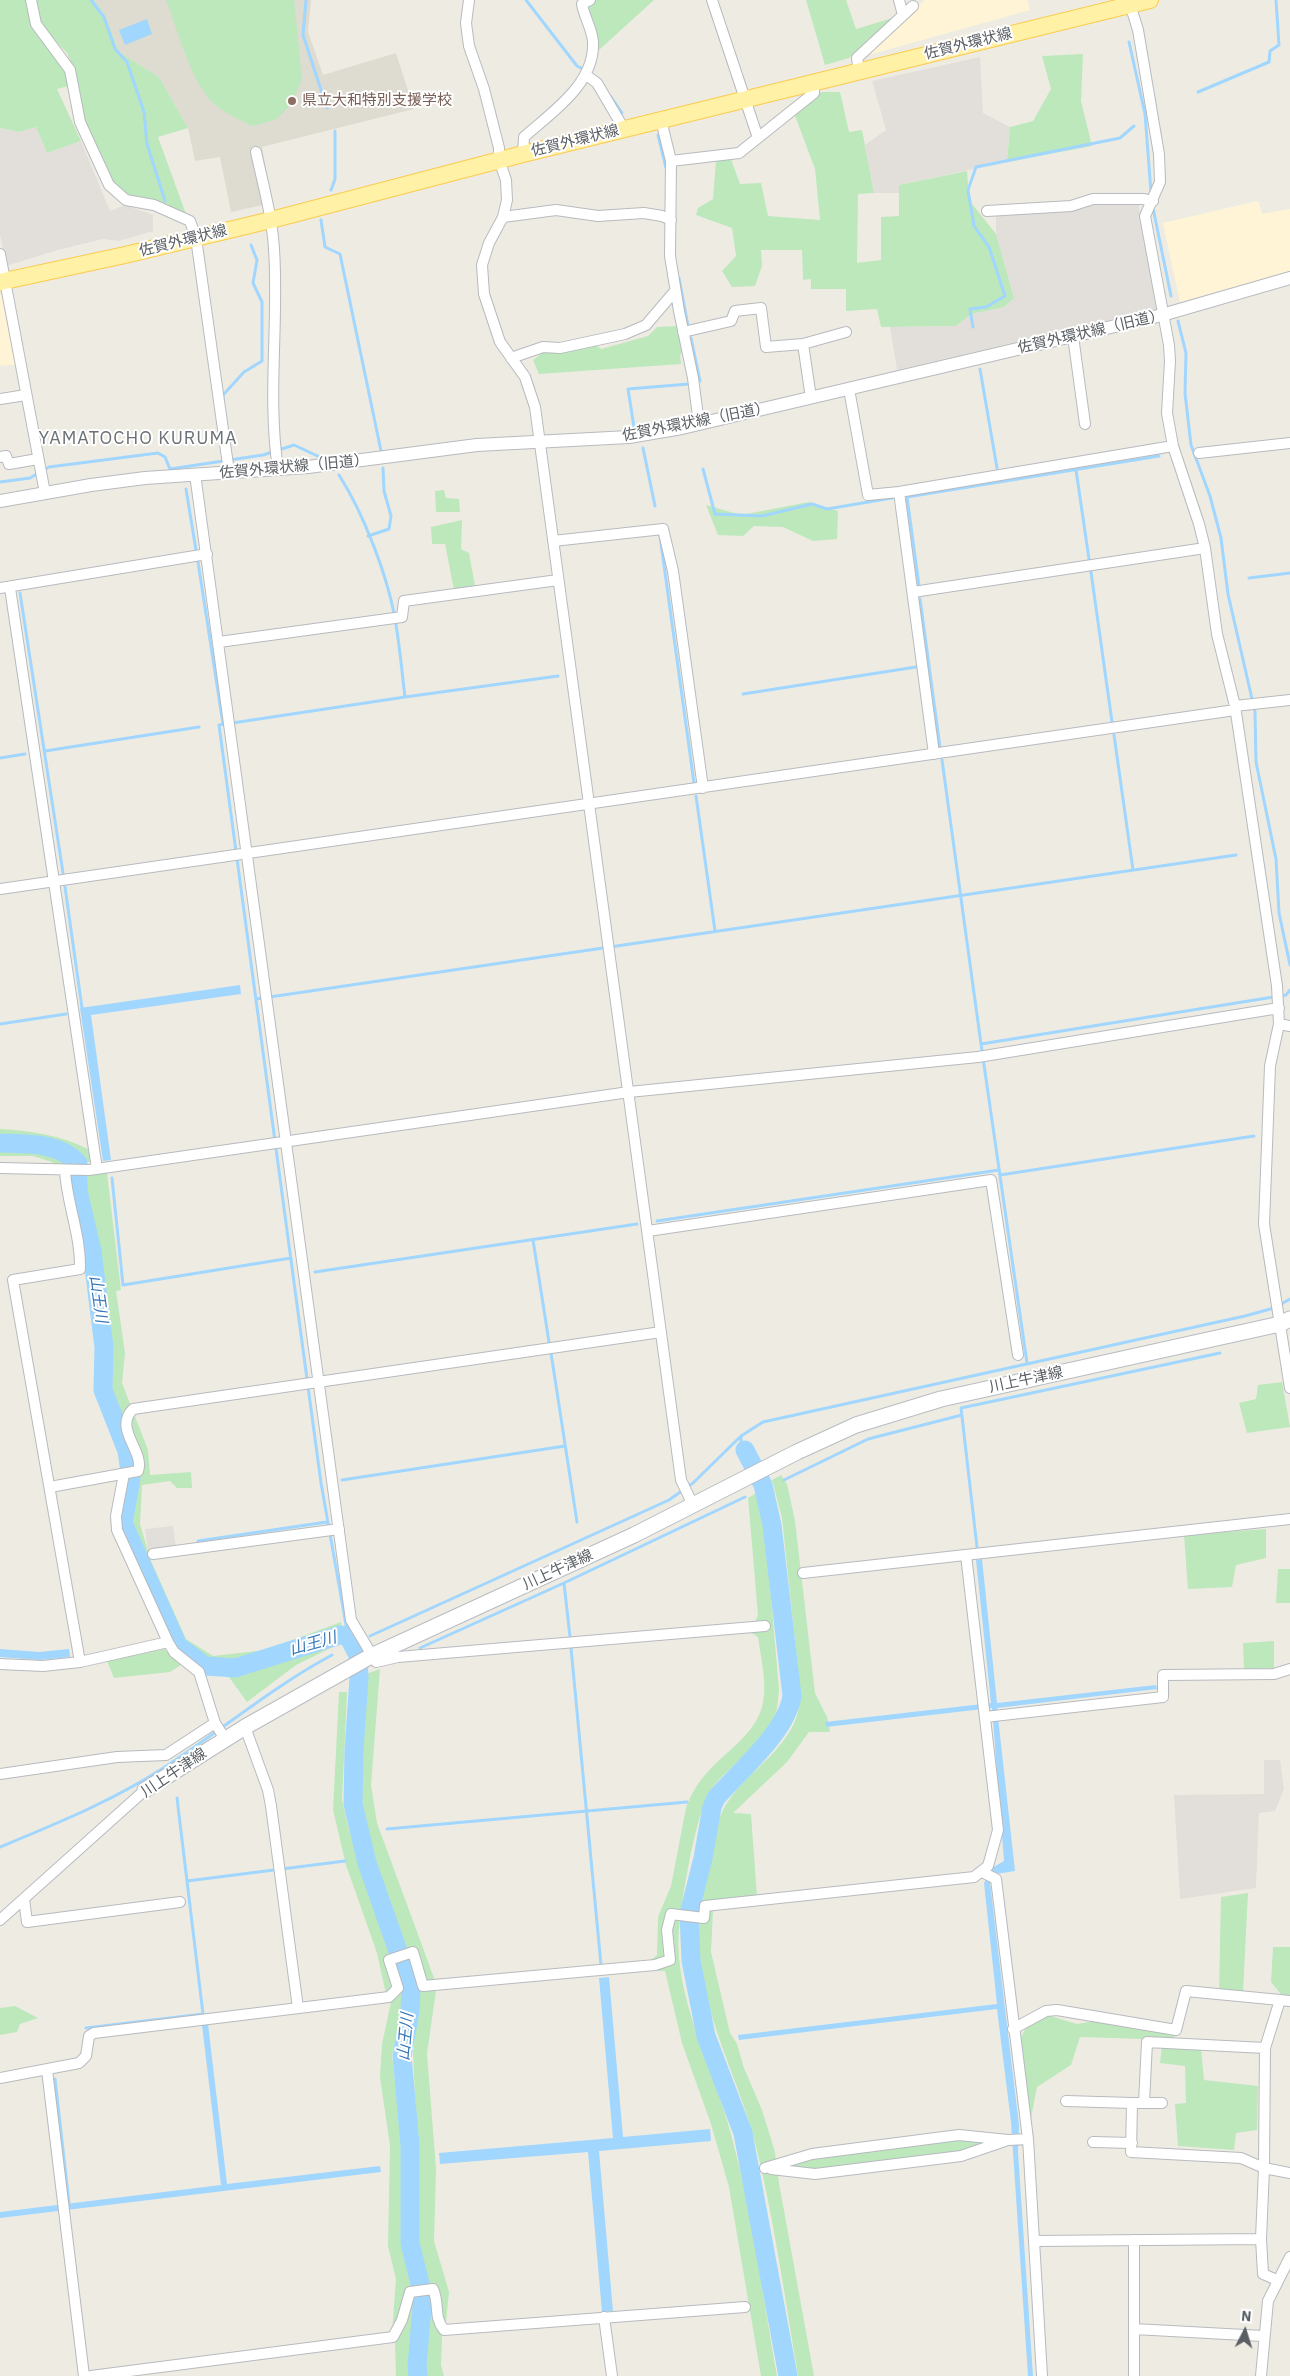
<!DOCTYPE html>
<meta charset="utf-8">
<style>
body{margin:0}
#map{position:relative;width:1290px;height:2376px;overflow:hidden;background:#eeece2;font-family:"IBM Plex Sans",sans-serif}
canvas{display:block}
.north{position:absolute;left:1220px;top:2306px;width:50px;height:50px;-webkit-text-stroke:4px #fff;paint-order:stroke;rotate:5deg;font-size:14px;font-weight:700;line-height:20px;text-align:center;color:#5a5f64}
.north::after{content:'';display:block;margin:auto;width:18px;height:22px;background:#5a5f64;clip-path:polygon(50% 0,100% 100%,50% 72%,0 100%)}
</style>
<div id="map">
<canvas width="1290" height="2376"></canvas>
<div class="north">N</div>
</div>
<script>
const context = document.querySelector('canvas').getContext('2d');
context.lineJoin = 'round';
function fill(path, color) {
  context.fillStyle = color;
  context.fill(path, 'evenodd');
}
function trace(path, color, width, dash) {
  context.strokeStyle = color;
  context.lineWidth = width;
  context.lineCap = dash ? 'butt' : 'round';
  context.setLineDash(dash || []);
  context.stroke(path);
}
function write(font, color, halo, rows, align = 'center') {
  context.font = font + ' "IBM Plex Sans","Noto Sans JP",sans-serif';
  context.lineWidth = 4;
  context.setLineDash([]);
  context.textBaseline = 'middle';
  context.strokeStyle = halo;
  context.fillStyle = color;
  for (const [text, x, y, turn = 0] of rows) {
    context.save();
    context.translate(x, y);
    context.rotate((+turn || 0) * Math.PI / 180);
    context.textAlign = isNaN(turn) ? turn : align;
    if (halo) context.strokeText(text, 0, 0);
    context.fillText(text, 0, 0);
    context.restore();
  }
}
fill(new Path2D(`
 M925,0H1027L1030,10L861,57Z
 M1258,201L1262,214L1290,209V271L1180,302L1163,223Z
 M0,294H3L18,364L0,366Z`), '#fff5d6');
fill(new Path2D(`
 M980,57L983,113L1010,127L1007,162L899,185V193H874L865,145L886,130L872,81Z
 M36,127L47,153L81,141L110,211L125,205L153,215V231L119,241L103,239L58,250L6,266L0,234V128L19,132Z
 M1138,202L1157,309L897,370L890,327L956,326L971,314L1004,307L1014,298L996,234V213Z
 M173,1526L176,1548L148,1552L145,1529Z
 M1264,1760H1280L1284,1789L1275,1811L1259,1813L1256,1888L1180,1899L1174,1795L1264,1794Z`), '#e2dfda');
fill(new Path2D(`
 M94,0H311L308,32L323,75L396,53L414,109L262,147L272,203L231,212L220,157L195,161L188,128L159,77L119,52L105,15Z`), '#dedbd1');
fill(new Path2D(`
 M0,0H27L66,72L69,86L57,89L81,141L47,153L36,127L19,132L0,128Z
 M33,0H94L105,15L119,52L159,77L188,128L158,137L186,214L162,202L128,197L111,180L83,120L72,65L67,53L39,24Z
 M166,0H294L302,78L293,103L275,120L252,126C239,119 223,113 212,102C190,79 178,31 166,0Z
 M584,0H654L599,50Z
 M806,0H846L856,29L896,17L849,58L825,65Z
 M1083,54L1081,101L1092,146L1007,162L1010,127L1033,121L1051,89L1042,56Z
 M821,92H840L849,132L862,130L874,193L858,194L857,263L881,260V217L899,216V185L967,171L969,200L996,234L1014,298L1004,307L971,314L956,326L881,327L877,309L846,311V289H811V279L803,280L802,250H761L762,266L755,286L732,287L722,271L736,256L732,228L696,215L698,208L713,199L716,161L731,159L740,184L761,183L768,216L820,220L815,169L794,113Z
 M679,326L684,350L680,355L681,364L539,374L533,360L542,353L559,352L595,344L601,349L648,336L657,327Z
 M444,490L446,498L459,499L460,512H436L435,491Z
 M809,502L838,511L837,539L813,541L783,527L754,526L743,536L718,535L706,505L741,515Z
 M462,520L461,549L469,553L475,586L454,590L445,544H432L431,527Z
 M0,1129C31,1131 60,1135 88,1149L91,1162H84L70,1148L33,1139L0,1138Z
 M0,1147C26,1148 54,1145 72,1165L54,1166L52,1162L33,1156H0Z
 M107,1173L121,1290L116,1291L125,1353L122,1383L148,1450L150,1475L191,1472L192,1488H177L170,1481L142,1485L140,1524L151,1561L186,1639L213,1656L266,1650L341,1622L342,1630L247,1660L210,1663L181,1644L126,1523L134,1484L135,1463L107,1387L108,1347L96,1247L83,1191L84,1175Z
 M1282,1382L1290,1427L1247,1433L1239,1403L1256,1399L1258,1385Z
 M781,1475L787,1484L795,1521L815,1693L827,1717L830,1732H809L787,1762L733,1813L751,1814L757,1897L712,1900L713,1911L711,1952L730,2033L737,2044L744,2068L762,2110L775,2152L779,2183L814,2376H798C785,2298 774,2219 755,2142C735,2065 688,1992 701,1909C706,1876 709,1828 729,1800C749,1771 789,1748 798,1712C799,1705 799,1696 800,1689L782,1518L772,1480Z
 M756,1493L764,1515L779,1690C778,1697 778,1706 776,1713C766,1745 732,1762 713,1787C696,1810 684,1888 680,1919C670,1985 708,2058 727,2120C751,2203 762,2291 777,2376H761L729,2187L711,2124L682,2043L665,1971H652L650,1961L657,1955L658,1917L671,1886L686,1808C690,1796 697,1784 705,1775C723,1753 754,1736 762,1707C768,1686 761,1659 758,1637L750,1632L758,1615L748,1498Z
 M1266,1529V1558L1236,1565L1232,1587L1188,1589L1184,1535Z
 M1278,1569H1290V1603H1276Z
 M337,1639L343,1642L296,1665L247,1702L226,1673L269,1665Z
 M1274,1641V1668L1244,1669L1243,1643Z
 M164,1649L181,1665L170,1672L114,1678L107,1661Z
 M380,1669L371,1785L377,1823L434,1978L436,1991L427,2053L436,2169L434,2241L449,2292L446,2322L442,2337L441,2365L444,2376H426L423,2362L429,2291L417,2242V2143L413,2052L418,2008L417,1985L377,1872L362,1815L360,1789L366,1674Z
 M339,1692H347L342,1800L349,1830L403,1990V2006L392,2055L402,2145L405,2241L416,2294L410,2360L413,2376H396L395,2342L392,2333L396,2279L388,2246L390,2146L380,2077L382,2044L391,2002L386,1994L377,1953L346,1865L333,1810Z
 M1248,1893L1243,1993L1219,1991L1221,1897Z
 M1273,1947H1290V1997H1283L1271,1982Z
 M15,2006L38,2018L20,2024L17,2032L0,2035V2008Z
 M1047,2015L1077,2024L1102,2020L1176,2034L1172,2040L1080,2037L1071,2065L1037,2087L1031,2118L1020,2039L1028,2024Z
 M1162,2045L1201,2049L1204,2080L1258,2086L1257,2130L1236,2133L1234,2150L1178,2146L1175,2104L1186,2103L1185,2066L1160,2063Z
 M960,2139L987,2141L985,2145L961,2152L817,2170L783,2168L814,2157Z`), '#bce8bc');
fill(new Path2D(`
 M147,19L152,34L125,45L119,30Z
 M240,985L241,994L91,1015L111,1160L103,1161L80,1008Z
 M982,1559L997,1703L1156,1685L1157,1689L997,1708L1015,1871L996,1874L990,1883L1019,2125L1018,2152L1033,2376H1028L1011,2122L997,2009L739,2040L738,2035L997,2004L984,1883L992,1868L1004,1861L992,1708L826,1727L825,1722L991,1703L976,1560Z
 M0,1649L39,1652L69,1649L70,1657L39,1660L0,1657Z
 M609,1977L623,2137L710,2129L711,2141L599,2151L613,2311L602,2312L588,2152L440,2164L439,2153L613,2138L599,1978Z
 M208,2024L227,2184L380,2166L381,2172L0,2218V2212L221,2185L202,2025Z`), '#a1d6ff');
trace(new Path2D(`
 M91,0L104,17L115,49L127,62L144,112L147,144L165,201
 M306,0L303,35L327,108
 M526,0L577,66L585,70
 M1129,42L1145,114L1151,192
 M1198,92L1269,62L1270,51L1279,45L1276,0
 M611,97L622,113
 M658,135L666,168
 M331,190L335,179V131
 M1153,208L1171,296
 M321,220L325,247L340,254L381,451
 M679,278L688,326
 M1178,321L1186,353L1185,393L1191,445L1210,496L1221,538L1228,594L1255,712L1256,762L1276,859L1279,913L1290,965
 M973,327L970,309L986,307L1005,296L989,247L974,226L968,190L976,167L1120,138L1134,126
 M691,338L700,381
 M980,369L997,468
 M223,398V395L244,372L262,361V302L253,283L257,260L251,245
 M634,427L628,389L689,384
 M643,448L655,506
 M703,469L715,514L762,516L812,504L827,509L892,498
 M1076,470L1089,559
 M339,475C364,514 389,579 396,625C400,649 402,673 405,697L219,725L321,1483L348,1636
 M0,482L30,478L49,467L158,453L165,457L170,469L263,455L294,445L324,459
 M186,489L196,550
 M368,536L389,529L391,516L384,491L383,468
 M660,536L694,783
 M198,562L223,724
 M1091,572L1112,722
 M1249,578L1290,573
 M919,586L907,497L1159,456
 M20,593L63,873
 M920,599L940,747
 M743,694L916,667
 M405,697L558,676
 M1114,735L1133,870
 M45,751L199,727
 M0,758L25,754
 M942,760L981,1044
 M696,796L715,931
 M65,887L82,1008
 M256,999L1236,855
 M0,1024L66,1014
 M1000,1175L1254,1136
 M112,1178L123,1285L291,1258
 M657,1221L999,1170
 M533,1240L549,1342
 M315,1272L637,1224
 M551,1353L577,1522
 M1027,1363L981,1044L1286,995L1290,990
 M745,1450L741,1445V1436L763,1422L1245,1316L1274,1308L1290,1299
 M342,1480L565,1446
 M784,1480L868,1439L962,1415
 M198,1541L327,1522
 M977,1547L961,1408L1220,1353
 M564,1583L570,1637
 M370,1636L669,1500L693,1483L741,1436
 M420,1648L564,1583L745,1497
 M571,1648L601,1965
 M387,1829L687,1802
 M0,1847C58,1823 115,1800 168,1765C223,1729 274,1686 332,1655
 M187,1881L345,1861
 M86,2028L203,2014L177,1798
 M55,2079L69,2203`), '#a1d6ff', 3);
trace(new Path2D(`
 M0,1143C27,1144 58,1142 78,1163V1191L92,1251L104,1347L103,1390L127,1451L131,1479L123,1523L178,1646L205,1666L235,1668L340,1635L348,1636L358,1655L359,1678L354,1750L353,1804L367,1863L411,1988L410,2011L402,2056L410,2145V2243L423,2296L417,2366L418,2376
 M745,1450L763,1485L772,1525L792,1696C786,1733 740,1770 716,1798L712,1807L703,1858L689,1914L691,1961L706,2036L743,2133L788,2376`), '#a1d6ff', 19);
const minor = new Path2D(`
 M31,0L36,24L70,70L80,122L109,185L126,200L154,205L190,221L196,238L229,472
 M469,0L466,23L469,46L484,89L499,148V160L506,180L507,200L503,217L489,243L482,265L484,294L500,342L525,377L535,407L681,1480L693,1505
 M712,0L758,138
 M899,0L903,15
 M1129,1L1138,30L1159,154L1160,182L1145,216L1169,345L1170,361L1167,413L1173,446L1199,524L1205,548L1217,634L1235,706L1277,986L1279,1024L1270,1066L1264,1224L1290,1388
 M859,71L857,58L913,6
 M586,75L597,83L624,129
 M661,120L671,161L670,256L679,311L693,378L699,424
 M256,152C263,184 272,216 274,249C279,322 267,396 278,469
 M523,154L524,137C552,112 595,84 593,42C592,28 584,17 582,4L590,0
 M671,161L739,153L814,93V82
 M987,211L1071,206L1093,199H1143L1153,201
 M503,217L556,210L598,216L644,213L662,216L671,220
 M0,254L45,493
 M683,332L731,321L735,311L761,308L766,347L803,344L846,332
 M1073,336L1085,424
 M803,344L811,398
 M511,358L543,347L560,348L625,334L646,325L675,291
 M849,389L868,495L899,492L934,754
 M0,399L26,395
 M1199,453L1290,443
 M0,457L6,456L9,464L38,459
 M195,474L351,1620L376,1662L398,1657L765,1626
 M899,492L1173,446
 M553,541L663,529L673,571L703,788
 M0,588L207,554
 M10,588L97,1169
 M913,592L1205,548
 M219,642L402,617L404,601L558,580
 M1235,706L1290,700
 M0,889L1235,710
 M1279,1024L1290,1026
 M0,1168L89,1170L629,1092L978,1057L1279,1008
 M65,1171C67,1204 81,1236 80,1269L13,1280L80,1662
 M648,1231L991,1180L1018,1355
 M124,1474L116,1516L117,1530L168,1642
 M50,1487L138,1471C145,1451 113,1429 133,1409L661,1332
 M153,1554L339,1529
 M803,1573L1290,1519
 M0,1664L43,1666L80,1662L168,1642L174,1652L199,1672L215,1723L225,1739
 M985,1717L1163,1697V1675L1274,1674L1290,1669
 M245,1727L268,1790L271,1806L298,2008
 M0,1774L117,1757L166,1755L215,1723
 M982,1872L996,1879L1028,2139L1042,2376
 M24,1899L27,1922L180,1902
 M0,1920L145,1790
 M1290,2001L1280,2000L1265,2048L1264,2168L1290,2173
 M1013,2029L1046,2011L1057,2010L1176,2030L1186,1991L1280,2000
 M1265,2048L1147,2042L1144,2103H1132L1131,2152L1241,2158L1264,2168L1261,2239L1263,2274L1277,2280
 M47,2070L84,2376
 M0,2078L79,2063L86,2056L89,2036L94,2033L389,1997L398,1988L389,1960L413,1952L423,1986L655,1965L670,1960L667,1930L671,1914L704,1918L705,1906L974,1877L988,1866L998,1830L966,1555
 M1066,2101L1132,2103
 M1144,2103H1162
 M1093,2142L1132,2143
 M765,2168L812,2154L959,2135L1008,2140L1028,2139
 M771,2169L815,2174L961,2156L1005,2141
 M1134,2240V2376
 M1035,2241L1261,2239
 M604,2317L612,2376
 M1134,2329L1263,2336
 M91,2376L393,2337L402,2320L410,2292L433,2289C440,2305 433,2316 444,2330L745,2307
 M1261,2376L1268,2301L1290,2257`);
const tertiary = new Path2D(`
 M0,501L91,485L145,478L308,467L477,445L629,437L682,428L1162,315L1290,278`);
const secondary = new Path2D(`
 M145,1790L245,1727L371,1656L634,1535L797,1452L856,1425L941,1399L1280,1324L1290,1319`);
const primary = new Path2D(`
 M0,282L125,255L271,220L523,154L1150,0`);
trace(minor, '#b7babf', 12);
trace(tertiary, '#b7babf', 14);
trace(secondary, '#b8bcc2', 17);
trace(primary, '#fbcb4e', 18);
trace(minor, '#fff', 10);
trace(tertiary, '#fff', 12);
trace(secondary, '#fff', 15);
trace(primary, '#fff1a6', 16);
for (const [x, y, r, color] of [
 [292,101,5,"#8d6e63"]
]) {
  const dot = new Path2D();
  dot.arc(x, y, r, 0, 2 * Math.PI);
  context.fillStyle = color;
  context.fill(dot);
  trace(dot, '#fff', 2);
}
write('15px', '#5a5f64', '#fff', [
 ["佐賀外環状線",968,44,-14],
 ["佐賀外環状線",575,141,-14],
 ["佐賀外環状線",183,241,-14],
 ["佐賀外環状線（旧道）",1091,332,-13],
 ["佐賀外環状線（旧道）",696,422,-11],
 ["佐賀外環状線（旧道）",294,467,-5],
 ["川上牛津線",1026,1380,-12],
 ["川上牛津線",558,1570,-25],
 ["川上牛津線",174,1773,-34]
]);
write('15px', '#785e54', '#fff', [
 ["県立大和特別支援学校",302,101]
], 'left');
write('italic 16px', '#3777b8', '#fff', [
 ["山王川",98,1299,82],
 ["山王川",313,1644,-16],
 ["山王川",406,2037,-85]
]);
context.letterSpacing = '1px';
write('18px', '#6b7176', '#fff', [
 ["YAMATOCHO KURUMA",138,439]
]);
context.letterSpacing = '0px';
</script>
